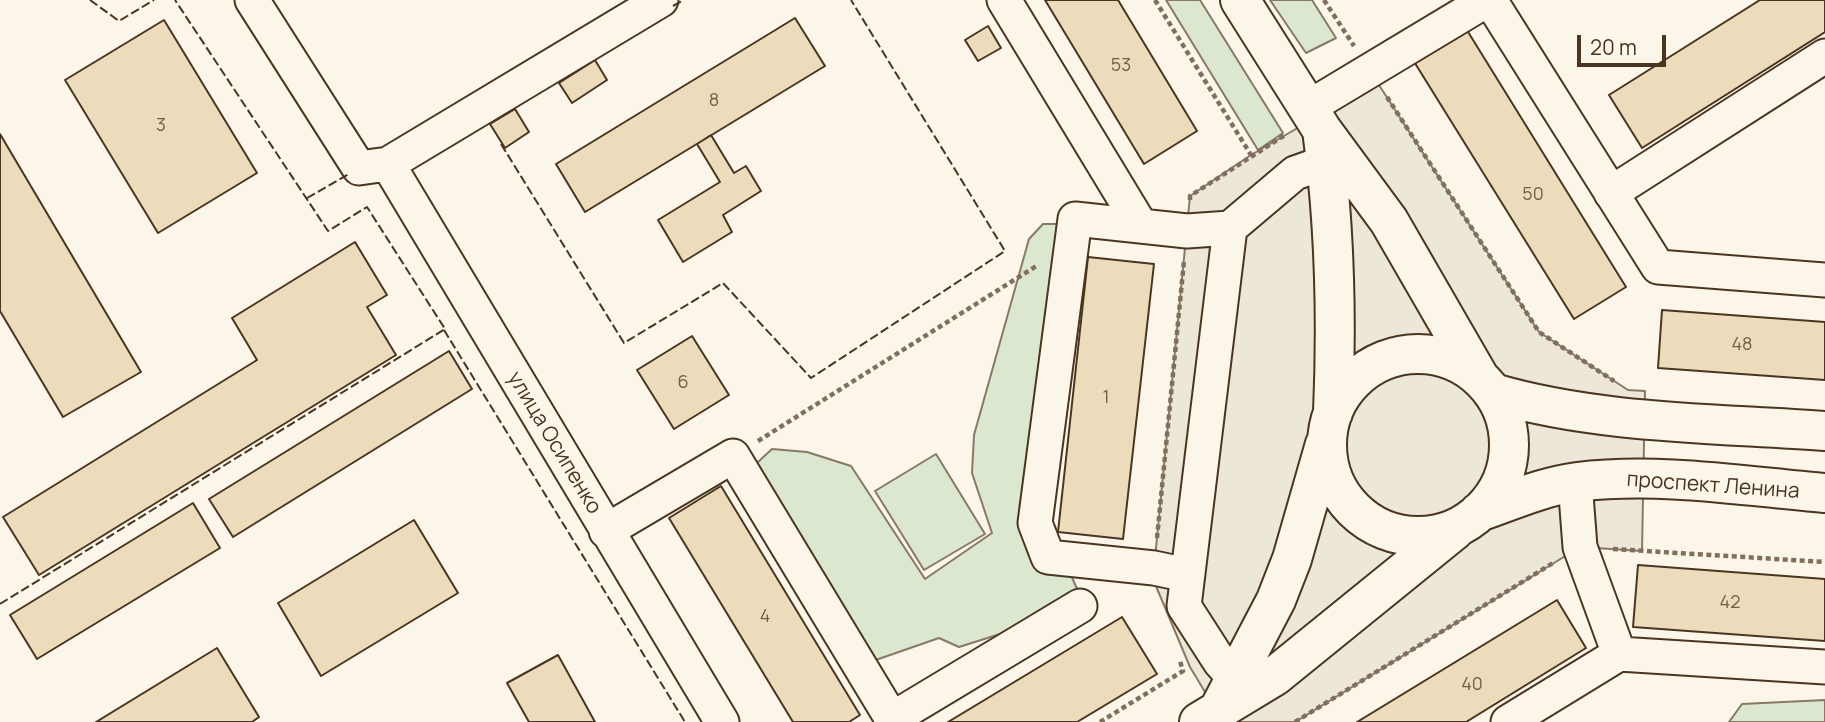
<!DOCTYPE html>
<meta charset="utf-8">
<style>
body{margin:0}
#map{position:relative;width:1825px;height:722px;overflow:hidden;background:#fbf6e9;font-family:Manrope,sans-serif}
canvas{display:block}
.scale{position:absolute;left:1577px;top:35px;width:89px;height:32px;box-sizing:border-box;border:4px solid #4a3520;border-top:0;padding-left:9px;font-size:21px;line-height:24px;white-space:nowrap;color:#4a3520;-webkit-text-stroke:5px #fbf6e9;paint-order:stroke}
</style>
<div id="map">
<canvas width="1825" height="722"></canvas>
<div class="scale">20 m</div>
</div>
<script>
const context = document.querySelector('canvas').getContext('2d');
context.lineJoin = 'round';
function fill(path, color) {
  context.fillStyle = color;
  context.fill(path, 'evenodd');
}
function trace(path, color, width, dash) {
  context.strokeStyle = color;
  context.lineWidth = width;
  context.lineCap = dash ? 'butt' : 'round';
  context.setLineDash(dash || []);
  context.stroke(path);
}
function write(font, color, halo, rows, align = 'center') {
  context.font = font + ' Manrope,sans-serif';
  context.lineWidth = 5;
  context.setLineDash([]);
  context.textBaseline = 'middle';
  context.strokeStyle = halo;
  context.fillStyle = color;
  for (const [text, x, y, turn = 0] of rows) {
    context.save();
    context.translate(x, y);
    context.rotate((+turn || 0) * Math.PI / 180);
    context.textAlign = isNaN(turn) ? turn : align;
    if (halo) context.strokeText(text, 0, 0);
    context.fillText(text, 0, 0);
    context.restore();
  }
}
const green = new Path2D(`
 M1166,0H1200L1283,133L1258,150Z
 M1270,0H1312L1336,38L1306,53Z
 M1043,224H1057L1066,235L1027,530L1070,573L1078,591L1041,621L959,647L939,638L870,662L757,475L758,462L772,449L807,452L851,466L925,579L992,533L972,473L974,435L1029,239Z
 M936,454L985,534L924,570L875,491Z
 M1825,700V722H1729L1742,704Z`);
fill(green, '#dce7d0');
trace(green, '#887966', 2);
const parking = new Path2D(`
 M1377,82L1539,332L1628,390L1645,391L1642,551L1580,547L1295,722H1223L1190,667L1153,579L1190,196L1251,155Z`);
fill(parking, '#ede7d9');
trace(parking, '#887966', 2);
const building = new Path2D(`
 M1045,0H1118L1197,131L1144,164Z
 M1760,0H1825V32L1642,148L1609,95Z
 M795,18L825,66L585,212L556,164Z
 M164,20L257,173L158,233L65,80Z
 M988,26L1001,48L978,61L965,40Z
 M1465,27L1626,287L1574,319L1413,60Z
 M595,60L607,80L572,103L559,83Z
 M515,109L529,132L505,148L490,124Z
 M0,134L141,372L63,417L0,311Z
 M711,135L734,173L746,166L761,191L723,215L732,232L683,262L658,220L720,182L697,144Z
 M355,242L387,295L367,307L396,355L39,575L3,517L257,360L232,318Z
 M1088,257L1154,264L1123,539L1058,532Z
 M1662,310L1825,322V380L1658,368Z
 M692,336L729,395L674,429L637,370Z
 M449,351L472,389L233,537L209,499Z
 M721,486L860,715L849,722H793L669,518Z
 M193,503L220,548L37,659L10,615Z
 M414,520L458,593L321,676L278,603Z
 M1638,565L1825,579V641L1633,627Z
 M1557,600L1586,648L1466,722H1357Z
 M1122,617L1157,674L1077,722H948Z
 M217,648L259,717L252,722H96Z
 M558,655L595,722H529L507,683Z`);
fill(building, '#ecdcbc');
trace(building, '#4a3520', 2);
const minor = new Path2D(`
 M252,0L359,168L388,164L661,0
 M1004,0L1141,226
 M1490,0L1658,267L1825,280
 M1309,107L1487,0
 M388,164L722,722
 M1611,193L1825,56
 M1230,228L1295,173L1326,162
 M1575,482L1580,547L1619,654
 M606,531L733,456L892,719L1080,606
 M1187,575L1154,568L1048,557L1035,523L1075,219L1187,231L1230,228L1184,606L1220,662L1236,680
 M1508,722L1619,654L1825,667`);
const major = new Path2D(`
 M1240,0L1322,130L1389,221L1478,375
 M1322,130C1335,224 1337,318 1333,413
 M1327 445a91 91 0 1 1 182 0a91 91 0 1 1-182 0Z
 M1493,393C1598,424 1716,423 1825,431
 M1479,512C1511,501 1544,486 1577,482C1659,472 1743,486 1825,493
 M1219,709L1276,600L1292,559L1325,444
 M1199,722L1275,676L1455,530`);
trace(minor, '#4a3520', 37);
trace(major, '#4a3520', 42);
trace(new Path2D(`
 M1155,0L1251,155
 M1324,0L1354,46
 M1387,97L1539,332L1614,381
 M1190,200V196L1285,135
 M758,441L1038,265
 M1157,538L1184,261
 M1613,549L1825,562
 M1100,722L1183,671L1180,661
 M1295,722L1553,563`), '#7f6f5c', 4.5, [5, 3.5]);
trace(minor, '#fbf6e9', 33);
trace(major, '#fbf6e9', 38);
trace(new Path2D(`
 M90,0L119,21L154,0
 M673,6L684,0
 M501,144L624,343L723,283L811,378L1005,251L851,0
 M307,198L349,174
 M444,330L685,722
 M0,604L445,329L367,207L328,231L175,0`), '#4a3520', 2, [9, 3.5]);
write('18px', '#725f47', null, [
 ["53",1121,66],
 ["8",714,101],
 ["3",161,126],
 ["50",1533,195],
 ["48",1742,345],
 ["6",683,383],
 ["1",1106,398],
 ["42",1730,603],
 ["4",765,617],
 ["40",1472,685]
]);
write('21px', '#4a3520', '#fbf6e9', [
 ["улица Осипенко",554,443,59],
 ["проспект Ленина",1713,486,4]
]);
</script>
